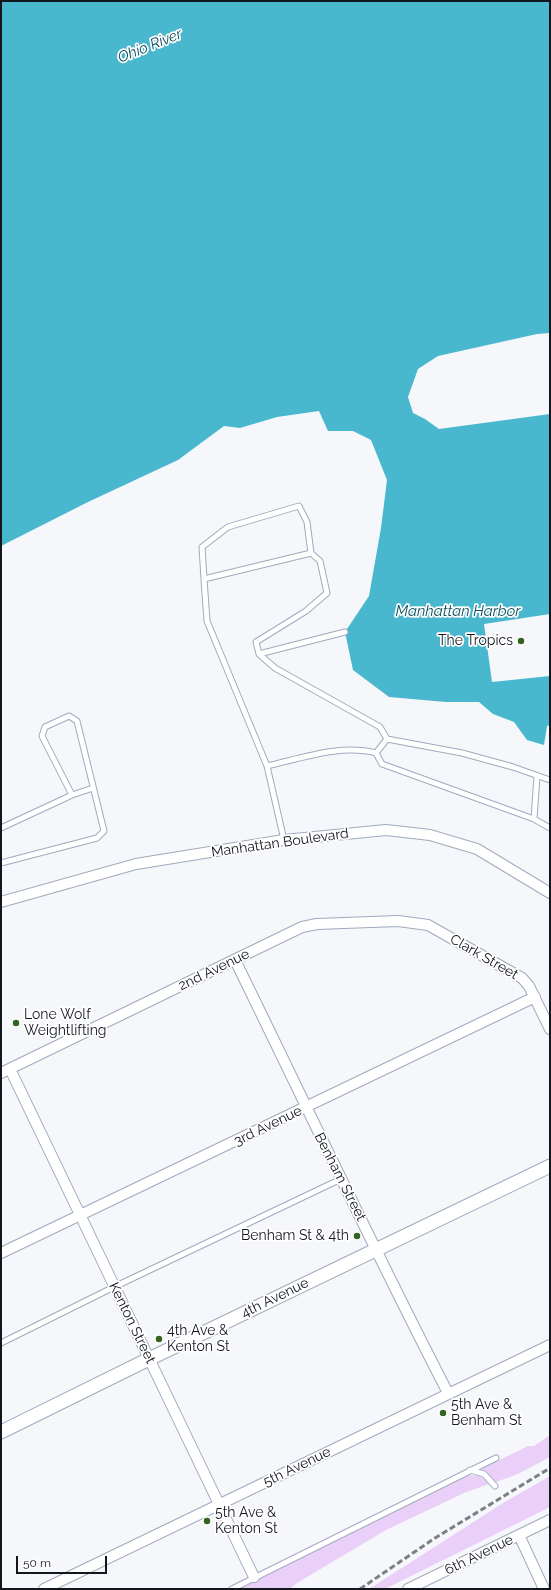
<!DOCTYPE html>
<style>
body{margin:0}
#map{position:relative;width:551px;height:1590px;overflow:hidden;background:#f5f7fb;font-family:Raleway,sans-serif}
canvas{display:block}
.frame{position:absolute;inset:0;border:2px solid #13161d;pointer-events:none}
.scale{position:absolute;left:16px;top:1556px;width:91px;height:18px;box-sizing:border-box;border:2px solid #13161d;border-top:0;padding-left:5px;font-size:12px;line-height:14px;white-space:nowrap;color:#13161d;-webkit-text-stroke:3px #fff;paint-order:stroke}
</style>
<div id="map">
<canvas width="551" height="1590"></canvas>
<div class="frame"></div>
<div class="scale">50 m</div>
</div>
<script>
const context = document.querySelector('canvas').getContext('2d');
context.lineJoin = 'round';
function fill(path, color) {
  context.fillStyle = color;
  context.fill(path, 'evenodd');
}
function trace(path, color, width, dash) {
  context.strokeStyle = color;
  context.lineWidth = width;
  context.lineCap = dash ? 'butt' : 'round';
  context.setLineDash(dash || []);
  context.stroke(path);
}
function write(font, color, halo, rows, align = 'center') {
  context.font = font + ' Raleway,sans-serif';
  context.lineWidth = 3.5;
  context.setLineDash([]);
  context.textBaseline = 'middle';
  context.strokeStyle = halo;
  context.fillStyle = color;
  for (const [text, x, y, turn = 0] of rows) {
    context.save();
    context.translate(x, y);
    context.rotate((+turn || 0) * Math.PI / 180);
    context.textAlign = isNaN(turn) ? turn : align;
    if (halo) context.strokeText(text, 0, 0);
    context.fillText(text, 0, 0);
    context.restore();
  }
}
fill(new Path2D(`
 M550,1435V1457L518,1474L496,1482L481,1469L528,1446H534Z
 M467,1475L480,1476L489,1484L464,1493L386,1530L297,1583L290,1589H239Z
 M550,1476V1507L385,1589H369L503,1503Z`), '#ead0f8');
fill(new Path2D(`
 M1,1H550V333L537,334L438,356L418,369L408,397L413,413L425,419L439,429L550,414V725L547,726L544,745L527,740L514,722L493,714L479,702H446L389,697L353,670L345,632L369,596L381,528L387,480L371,440L353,431H328L319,411L277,417L240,428L224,426L178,460L88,502L1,546Z`), '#49b7ce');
fill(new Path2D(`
 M550,614V676L492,682L484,624Z`), '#f5f7fb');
const service = new Path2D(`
 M204,579L202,547L228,527L299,506L307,522L311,553
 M259,654L345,632
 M387,739L462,753L513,767L550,780
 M267,766C302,758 341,744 376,753
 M534,819L537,776
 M1,828L72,795L93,788
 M284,840L267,766L207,621L204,579L311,553L320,561L327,593L306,611L256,642L259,654L275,668L380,727L387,739L376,753L382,764L534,819L550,828
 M1,863L97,838L104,831L77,721L69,716L45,727L42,736L72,795
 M1,1343L114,1287L341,1179
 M470,1470L484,1474L495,1486
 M232,1589L496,1458`);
const minor = new Path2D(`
 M1,902L136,864L284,840L386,830L430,835L477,849L550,893
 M235,960C306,1105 374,1250 448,1393
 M10,1069L254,1577
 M1,1073L302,927L317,924L398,921L428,925L522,978L529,986L550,1029
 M1,1253L535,997
 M519,1535L544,1589
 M44,1589L550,1345
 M408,1589L550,1520`);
const tertiary = new Path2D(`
 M1,1432L149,1359L550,1166`);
trace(service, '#a0aabd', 7);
trace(minor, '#a0aabd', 12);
trace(tertiary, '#a0aabd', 15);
trace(service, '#fff', 5);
trace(minor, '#fff', 10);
trace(tertiary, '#fff', 13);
trace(new Path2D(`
 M360,1589L435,1538L550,1468`), '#7c7f84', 3, [6, 3]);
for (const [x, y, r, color] of [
 [521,641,4,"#346323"],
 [16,1023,4,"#346323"],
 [357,1236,4,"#346323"],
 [159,1339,4,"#346323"],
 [443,1413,4,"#346323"],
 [207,1521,4,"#346323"]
]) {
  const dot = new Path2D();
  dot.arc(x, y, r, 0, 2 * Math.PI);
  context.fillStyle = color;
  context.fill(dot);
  trace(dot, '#fff', 1.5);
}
write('14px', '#13161d', '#fff', [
 ["The Tropics",513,641,"right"],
 ["Lone Wolf",24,1015],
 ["Weightlifting",24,1031],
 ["Benham St & 4th",349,1236,"right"],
 ["4th Ave &",167,1331],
 ["Kenton St",167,1347],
 ["5th Ave &",451,1405],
 ["Benham St",451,1421],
 ["5th Ave &",215,1513],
 ["Kenton St",215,1529]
], 'left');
write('14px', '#13161d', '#fff', [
 ["Manhattan Boulevard",280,843,-8],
 ["Clark Street",484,957,30],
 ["2nd Avenue",214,970,-26],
 ["3rd Avenue",268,1126,-26],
 ["Benham Street",340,1177,63],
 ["4th Avenue",275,1298,-26],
 ["Kenton Street",132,1323,64],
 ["5th Avenue",297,1467,-26],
 ["6th Avenue",479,1555,-26]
]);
write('italic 15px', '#0e4f5b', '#fff', [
 ["Ohio River",150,46,-22],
 ["Manhattan Harbor",458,611]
]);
</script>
